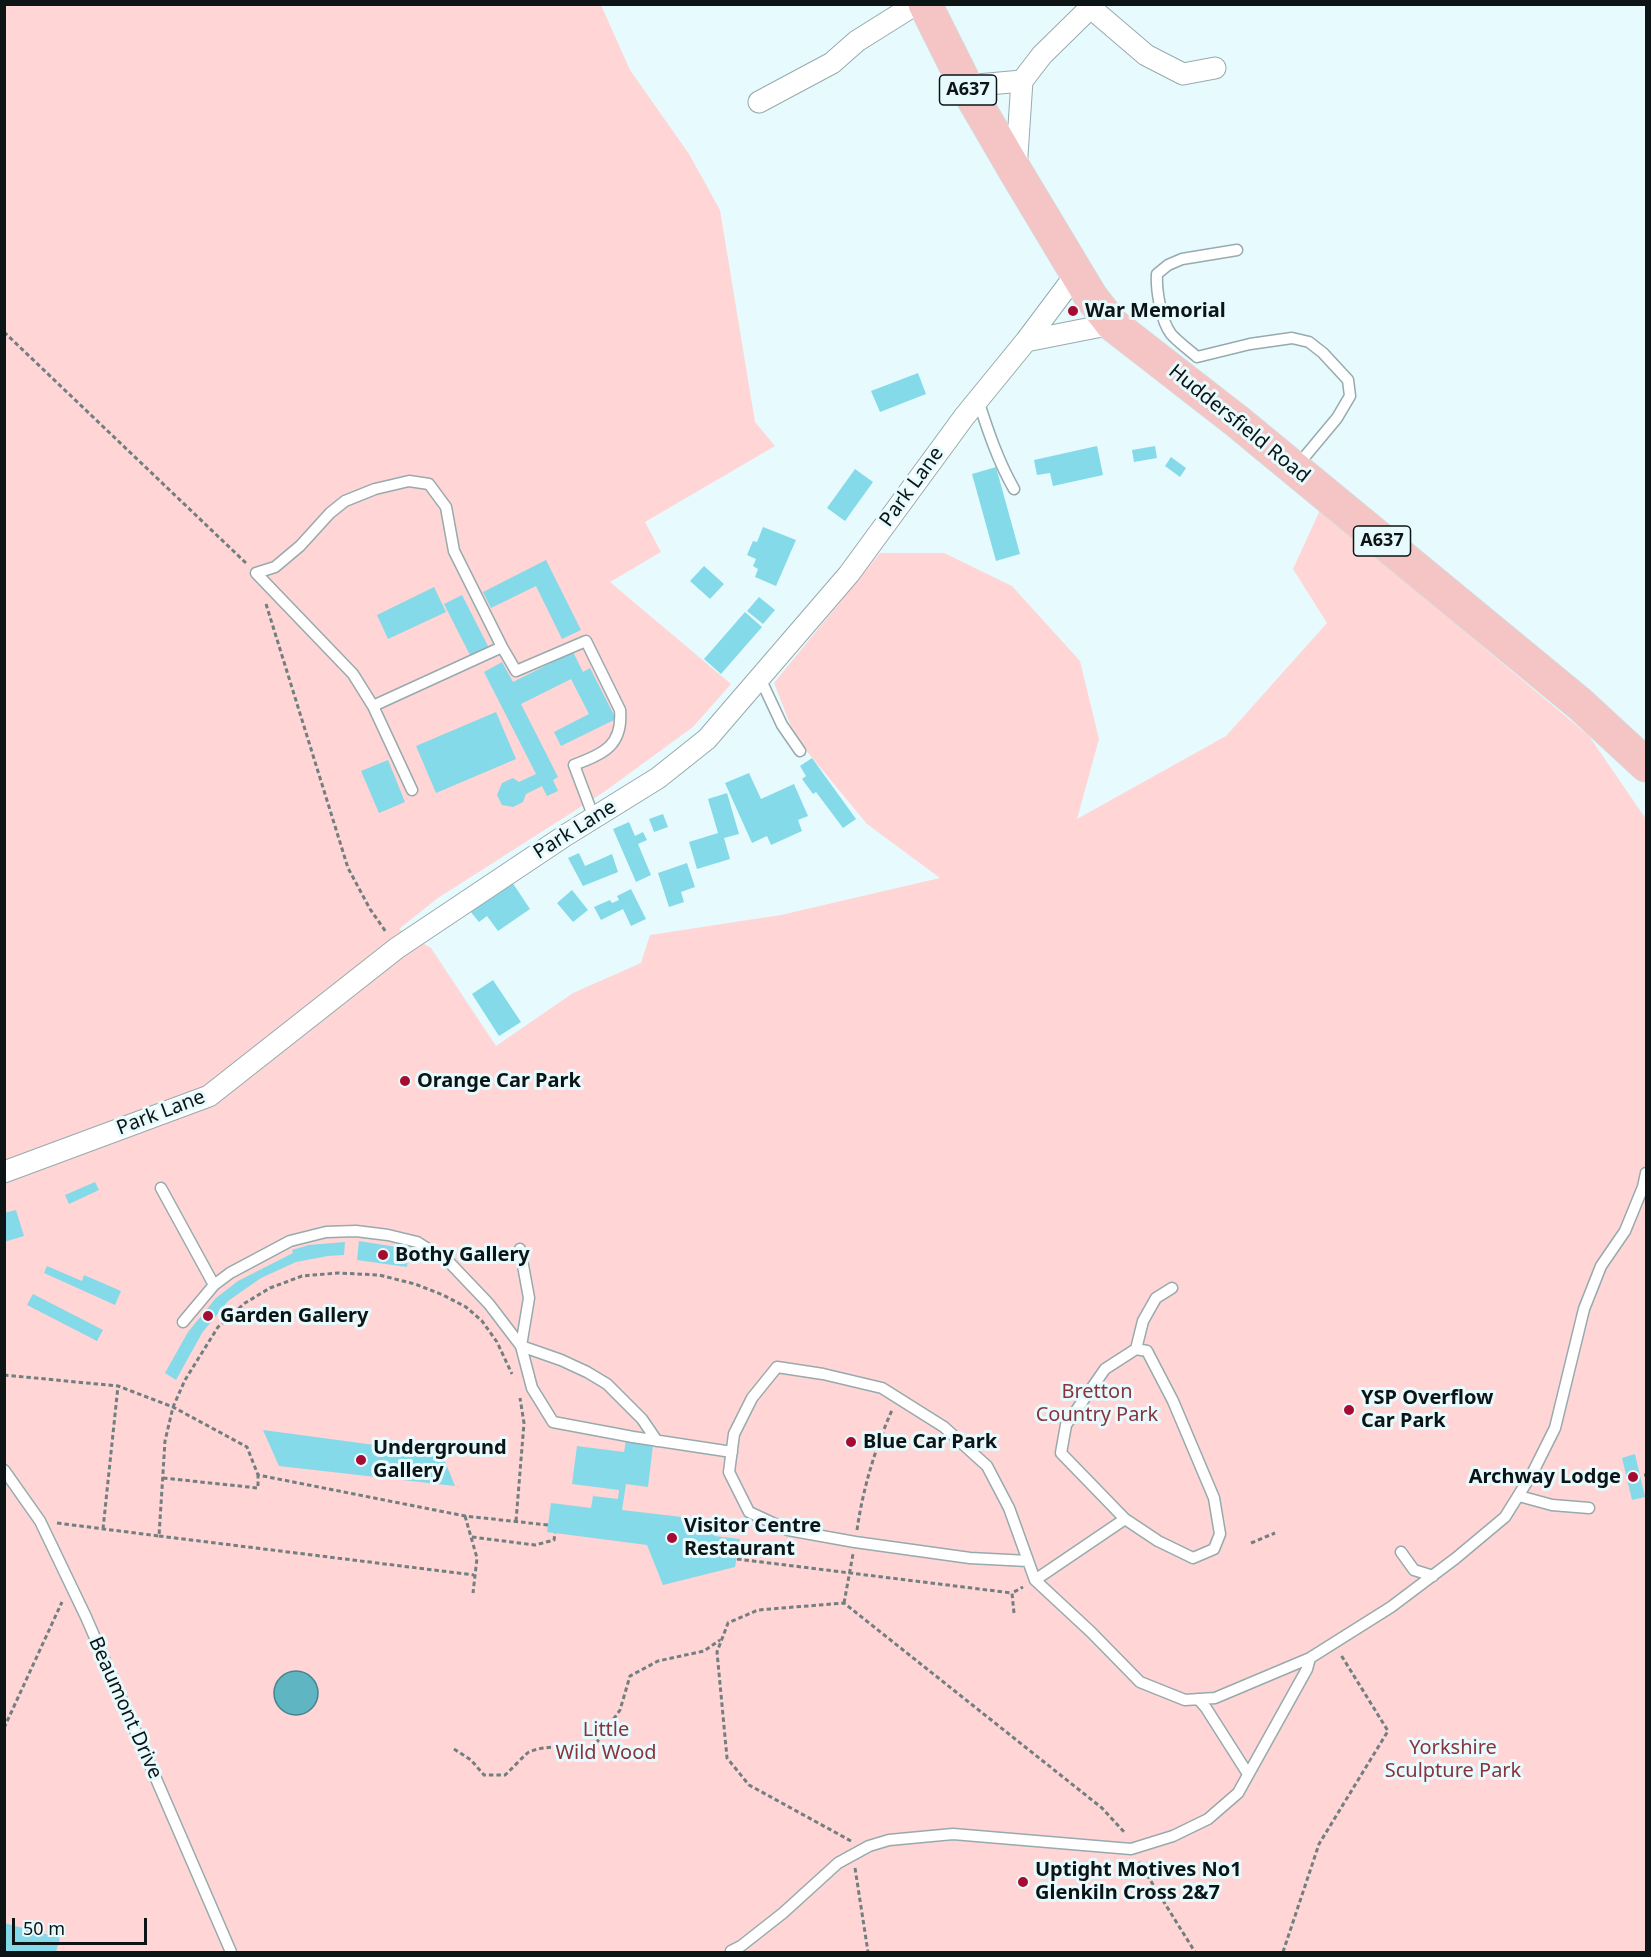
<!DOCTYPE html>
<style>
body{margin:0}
#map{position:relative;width:1651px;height:1957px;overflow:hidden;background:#e7fbfe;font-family:"Noto Sans",sans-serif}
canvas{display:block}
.frame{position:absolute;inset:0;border:6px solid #0d1415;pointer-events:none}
.scale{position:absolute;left:12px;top:1918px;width:135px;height:27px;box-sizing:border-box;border:3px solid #0d1415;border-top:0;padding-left:8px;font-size:18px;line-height:21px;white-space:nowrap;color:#0d1415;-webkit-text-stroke:4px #e7fbfe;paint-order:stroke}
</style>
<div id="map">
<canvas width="1651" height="1957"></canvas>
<div class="frame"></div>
<div class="scale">50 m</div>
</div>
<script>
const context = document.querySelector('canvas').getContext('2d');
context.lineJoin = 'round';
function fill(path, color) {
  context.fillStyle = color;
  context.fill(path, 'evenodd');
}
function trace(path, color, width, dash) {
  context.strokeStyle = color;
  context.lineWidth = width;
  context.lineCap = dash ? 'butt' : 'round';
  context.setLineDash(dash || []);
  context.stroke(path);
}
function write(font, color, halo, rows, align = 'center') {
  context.font = font + ' "Noto Sans",sans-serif';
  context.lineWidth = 6;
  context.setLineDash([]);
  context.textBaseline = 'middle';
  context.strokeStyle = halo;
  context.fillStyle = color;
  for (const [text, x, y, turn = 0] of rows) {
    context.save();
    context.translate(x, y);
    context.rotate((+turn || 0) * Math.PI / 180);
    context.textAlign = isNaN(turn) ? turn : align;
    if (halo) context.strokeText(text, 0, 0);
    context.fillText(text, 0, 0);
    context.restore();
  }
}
fill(new Path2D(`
 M5,5H601L630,70L689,154L720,210L755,422L775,446L645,522L661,552L610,582L731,684L693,727L604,792L438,898L399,929L431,948L496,1046L573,993L641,963L650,935L781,915L940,878L867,824L795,737L774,683L880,553H944L1012,586L1080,661L1099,739L1077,819L1226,736L1327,623L1293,569L1320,510L1589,736L1646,819V1952H5Z`), '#ffd5d5');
const water = new Path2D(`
 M274 1693a22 22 0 1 1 44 0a22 22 0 1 1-44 0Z`);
fill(water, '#5fb5c2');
trace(water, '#46858e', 1.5);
fill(new Path2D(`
 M918,373L926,394L880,412L871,391Z
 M1097,446L1103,475L1053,486L1050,473L1037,475L1034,460Z
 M1155,446L1157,458L1134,462L1132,450Z
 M1171,457L1186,468L1180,477L1165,466Z
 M996,467L1020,554L996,561L972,474Z
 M855,469L873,482L845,521L827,508Z
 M763,527L796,540L776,586L755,577L758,569L753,566L756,559L747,555L753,541L757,542Z
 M546,560L581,630L562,639L536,586L491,608L483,592Z
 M704,566L724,584L710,599L690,581Z
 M434,587L446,612L388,639L377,615Z
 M462,595L490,650L472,659L444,604Z
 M759,597L775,610L763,624L747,611Z
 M745,612L762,627L721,674L704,659Z
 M573,652L583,672L590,668L616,719L561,746L554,732L589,714L571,679L521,704L558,777L553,780L558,791L547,796L542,786L526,794L523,802L513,807L502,805L497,795L502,783L513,778L519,782L536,774L484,672L502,662L513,682Z
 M496,712L516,759L436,793L416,746Z
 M812,758L856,819L843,828L816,792L813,794L802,779L806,776L800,766Z
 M388,760L405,802L379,813L361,771Z
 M749,773L761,799L794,784L808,816L798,820L802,831L771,845L767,836L752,843L725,783Z
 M727,793L739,834L724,838L730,859L697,869L689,842L718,833L708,799Z
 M663,814L668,827L654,832L649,819Z
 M629,822L635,836L643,832L647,840L638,844L651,875L636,882L613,829Z
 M579,853L585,866L612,854L618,872L583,886L568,858Z
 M687,863L695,887L681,892L684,902L669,907L658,873Z
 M512,882L530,909L498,931L487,916L479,922L470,911Z
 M631,889L646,919L631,926L623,909L601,920L594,907L610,900L612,903L619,900L617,896Z
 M572,890L588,910L573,922L557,903Z
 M493,980L521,1022L499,1036L472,994Z
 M95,1182L99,1190L69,1204L65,1195Z
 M16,1210L24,1236L4,1242V1213Z
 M359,1241L409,1249L407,1267L357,1260Z
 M345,1242L344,1255L328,1256L296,1262L261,1278L228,1301L202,1333L176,1380L165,1373L188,1332L216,1298L238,1281L293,1253L292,1250L309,1245Z
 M47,1266L82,1281L84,1275L121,1291L115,1305L44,1273Z
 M33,1294L103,1330L97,1341L27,1305Z
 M263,1430L442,1454L455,1486L279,1466Z
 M626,1441L653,1445L648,1487L626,1484L622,1510L716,1521L714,1536L740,1539L735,1567L663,1585L647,1545L547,1532L551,1503L591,1508L593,1496L618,1499L619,1490L572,1484L577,1446L624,1452Z
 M1635,1454L1645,1497L1632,1500L1622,1458Z
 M4,1923L60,1938L56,1952H4Z`), '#84dae8');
const lane = new Path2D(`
 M1237,250L1182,259L1168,265L1157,274C1156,290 1161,321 1171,334C1178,342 1188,349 1197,357L1250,344L1292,338L1309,342L1323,353L1348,380L1350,396L1337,418L1297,466
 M978,400C988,431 998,461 1014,489
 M760,678L782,725L800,751
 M373,706L502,647
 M412,790L373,706L353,674L256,573L275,567L300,546L330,513L345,501L375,489L409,481L429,484L446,507L454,551L502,647L516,671L586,641L620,710C623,746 604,753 574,765L594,818
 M161,1188L214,1285
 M520,1249L529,1298L521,1346L532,1388L553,1422L633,1437L732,1452
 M183,1322L214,1285L230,1273L290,1241L326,1232L356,1231L388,1235L417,1242L449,1262L489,1304L521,1346L561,1360L587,1372L607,1384L642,1419L657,1441
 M1136,1349L1147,1351L1173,1401L1214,1498L1220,1534L1214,1549L1193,1558L1158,1541L1125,1519L1061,1453L1066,1425L1105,1369Z
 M1136,1349L1143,1321L1156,1298L1172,1288
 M4,1470L40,1521L86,1617L231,1952
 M1519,1496L1552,1505L1589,1508
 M1401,1552L1414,1570L1433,1576
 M1028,1561L970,1558L855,1542L788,1530L749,1512L729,1472L734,1434L752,1398L777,1367L823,1374L882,1388L944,1427L987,1466L1009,1508L1035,1580L1091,1632L1140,1682L1185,1700L1215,1698L1310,1658L1391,1607L1456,1558L1505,1517L1533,1472L1555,1428L1584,1309L1601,1266L1625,1231L1643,1187L1646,1173
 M1035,1580L1125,1519
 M1198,1699L1206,1708L1248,1774
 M731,1951L741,1946L783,1913L838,1863L869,1846L889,1840L953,1834L1131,1849L1173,1836L1208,1819L1238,1793L1307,1669L1310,1658`);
const street = new Path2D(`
 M1091,8L1146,55L1183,74L1215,68
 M966,86L1022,81
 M759,102L832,63L857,41L916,4
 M1016,170L1022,81L1042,55L1094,4
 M1026,341L1112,324
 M4,1172L209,1096L397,948L566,835L658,778L707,739L849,574L964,417L1026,341L1077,273`);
const highway = new Path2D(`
 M925,4L966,86L1016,172L1091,297L1112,324L1238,422L1580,704L1646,765`);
trace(lane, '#97aaad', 13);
trace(street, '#97aaad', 23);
trace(highway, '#d8d9da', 35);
trace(new Path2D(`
 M4,332L247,564
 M266,604L348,868L370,909L386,932
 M4,1375L118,1386L173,1407L247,1447L258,1475L465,1516L548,1525
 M1644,1475H1646
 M163,1478L258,1488V1475
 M465,1516L477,1558L473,1593
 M516,1521L524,1423L520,1398
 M57,1523L159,1536L165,1441L173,1407L185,1380L218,1327L245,1303L270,1288L302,1276L338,1273L379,1275L415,1284L443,1295L466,1307L482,1321L497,1342L512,1374
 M103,1529L118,1386
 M857,1530C863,1488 875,1449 892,1410
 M159,1536L474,1575
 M472,1537L535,1545L554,1540L555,1533
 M1251,1543L1275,1533
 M737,1559L1012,1593
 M844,1603L853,1554
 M1014,1613L1012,1593L1023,1587
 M4,1728L62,1602
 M454,1749L471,1760L484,1775H505C511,1770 525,1754 529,1752C548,1744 572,1748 592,1749L620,1710L630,1676L658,1661L704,1651L720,1640
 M851,1841L749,1785L727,1758L717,1652L728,1623L758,1610L844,1603L1102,1808L1126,1834
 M1139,1862L1195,1952
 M855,1868L868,1952
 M1283,1952L1319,1844L1388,1731L1341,1655`), '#727f81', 3, [4.5, 3]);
trace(lane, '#fff', 10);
trace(street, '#fff', 21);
trace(highway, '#f5c4c5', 33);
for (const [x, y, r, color] of [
 [1073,311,6,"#a60c31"],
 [405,1081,6,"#a60c31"],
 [383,1255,6,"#a60c31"],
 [208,1316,6,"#a60c31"],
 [1349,1410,6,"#a60c31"],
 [851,1442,6,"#a60c31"],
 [361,1460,6,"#a60c31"],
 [1633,1477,6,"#a60c31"],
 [672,1538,6,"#a60c31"],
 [1023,1882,6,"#a60c31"]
]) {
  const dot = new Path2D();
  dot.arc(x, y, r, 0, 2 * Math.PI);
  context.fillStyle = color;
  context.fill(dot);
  trace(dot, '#e7fbfe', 2);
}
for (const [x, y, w] of [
 [968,90,57],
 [1382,541,57]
]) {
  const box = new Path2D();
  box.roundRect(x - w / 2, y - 15, w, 30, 4.5);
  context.fillStyle = '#e7fbfe';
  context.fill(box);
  trace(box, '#0d1415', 1.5);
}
write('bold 18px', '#0d1415', null, [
 ["A637",968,90],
 ["A637",1382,541]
]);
write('bold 20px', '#0d1415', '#e7fbfe', [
 ["War Memorial",1085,311],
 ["Orange Car Park",417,1081],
 ["Bothy Gallery",395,1255],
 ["Garden Gallery",220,1316],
 ["YSP Overflow",1361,1398],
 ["Car Park",1361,1421],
 ["Blue Car Park",863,1442],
 ["Underground",373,1448],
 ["Gallery",373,1471],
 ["Archway Lodge",1621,1477,"right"],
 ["Visitor Centre",684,1526],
 ["Restaurant",684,1549],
 ["Uptight Motives No1",1035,1870],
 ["Glenkiln Cross 2&7",1035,1893]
], 'left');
write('20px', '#0d1415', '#e7fbfe', [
 ["Huddersfield Road",1239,424,39],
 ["Park Lane",912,487,-54],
 ["Park Lane",575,830,-32],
 ["Park Lane",161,1113,-21],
 ["Beaumont Drive",125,1708,66]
]);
write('20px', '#88343c', '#e7fbfe', [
 ["Bretton",1097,1392],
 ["Country Park",1097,1415],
 ["Little",606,1730],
 ["Wild Wood",606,1753],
 ["Yorkshire",1453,1748],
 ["Sculpture Park",1453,1771]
]);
</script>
